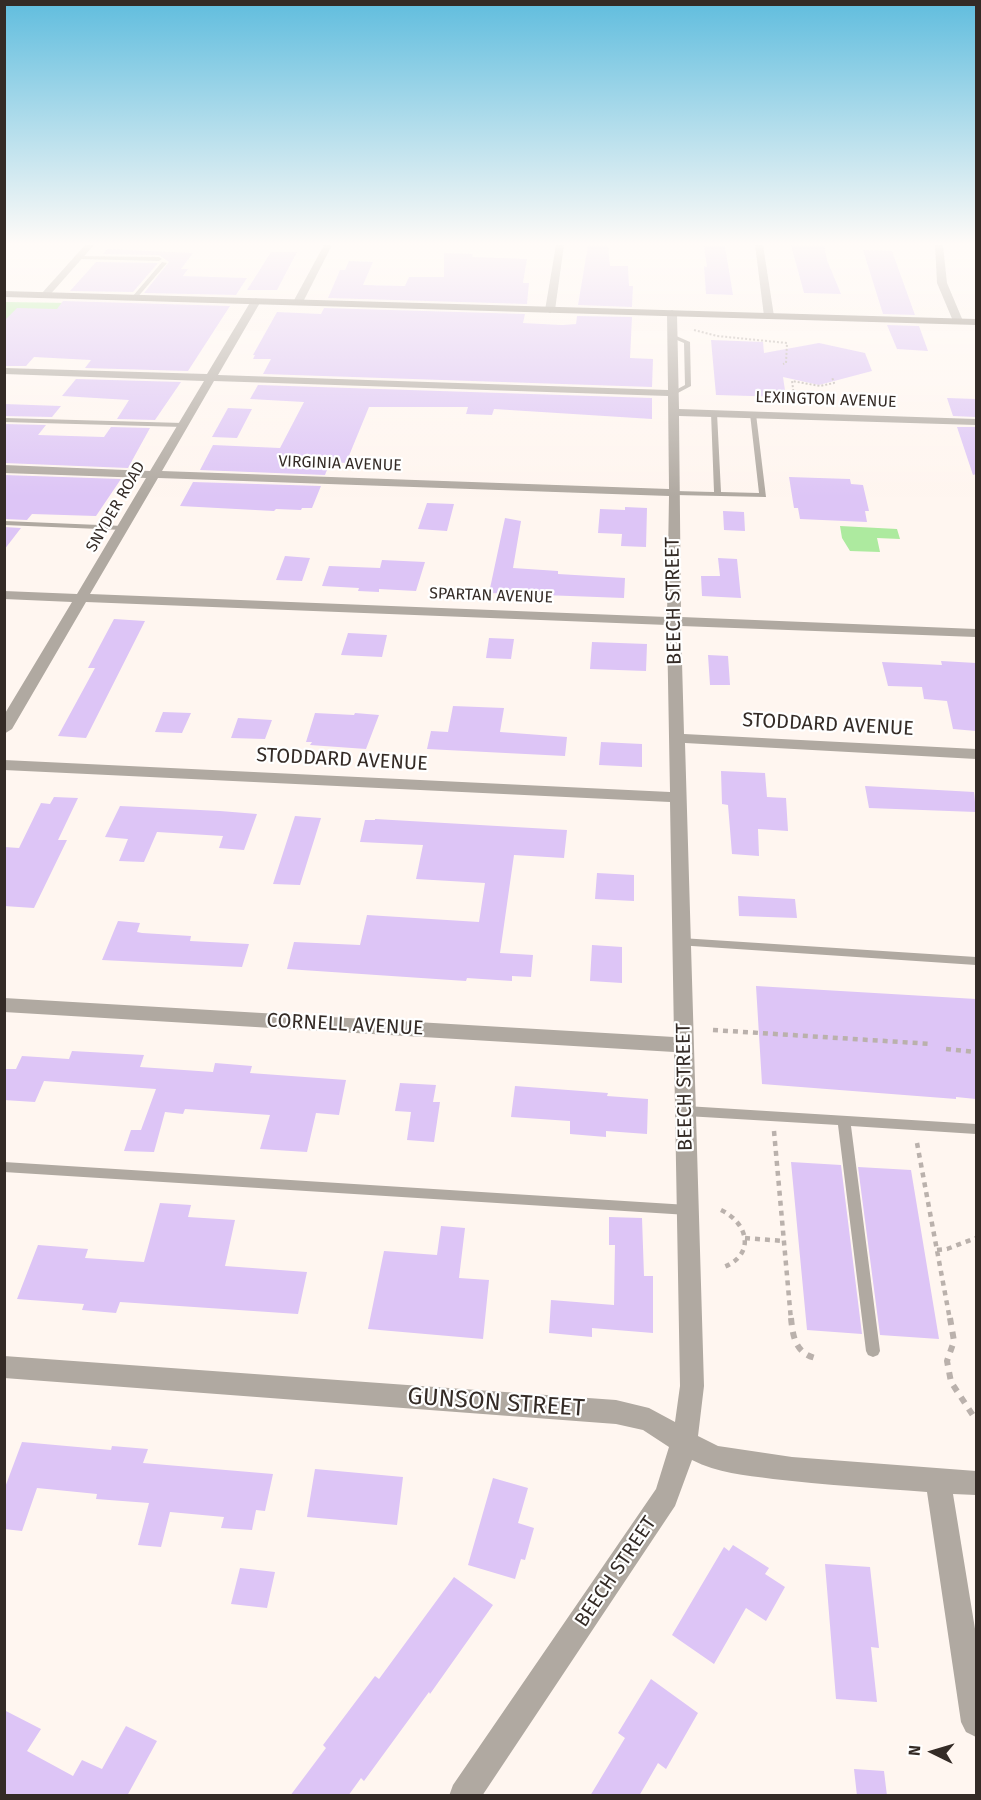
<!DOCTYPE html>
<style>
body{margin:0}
#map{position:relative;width:981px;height:1800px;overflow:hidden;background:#fff6f0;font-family:"Fira Sans",sans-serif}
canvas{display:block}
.frame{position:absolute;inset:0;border:6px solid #342b26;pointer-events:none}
.north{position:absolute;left:903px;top:1722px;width:60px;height:60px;-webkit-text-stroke:4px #fff;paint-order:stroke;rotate:275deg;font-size:16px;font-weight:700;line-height:24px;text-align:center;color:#342b26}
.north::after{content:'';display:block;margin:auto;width:21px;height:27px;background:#342b26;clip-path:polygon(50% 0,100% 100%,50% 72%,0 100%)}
</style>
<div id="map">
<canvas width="981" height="1800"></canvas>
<div class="frame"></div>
<div class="north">N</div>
</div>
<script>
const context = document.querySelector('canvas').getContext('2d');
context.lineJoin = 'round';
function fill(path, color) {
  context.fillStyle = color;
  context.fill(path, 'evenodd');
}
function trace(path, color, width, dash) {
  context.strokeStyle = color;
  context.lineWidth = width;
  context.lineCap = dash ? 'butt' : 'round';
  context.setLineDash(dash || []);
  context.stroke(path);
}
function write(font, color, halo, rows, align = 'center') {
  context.font = font + ' "Fira Sans",sans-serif';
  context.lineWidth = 4.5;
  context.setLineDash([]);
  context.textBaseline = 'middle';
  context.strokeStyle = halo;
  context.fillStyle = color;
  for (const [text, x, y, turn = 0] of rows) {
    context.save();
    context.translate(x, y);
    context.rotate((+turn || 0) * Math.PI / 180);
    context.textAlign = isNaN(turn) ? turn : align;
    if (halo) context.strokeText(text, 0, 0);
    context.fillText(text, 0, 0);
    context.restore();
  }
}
fill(new Path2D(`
 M5,302L75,303L5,332Z
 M840,526L897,529L900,539L877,538L880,552L850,551L842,538Z`), '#adea9f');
fill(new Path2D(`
 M588,245H608L610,266H628L629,286H633L632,307L578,305Z
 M791,245H824L827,260L841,294L804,293Z
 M704,246H725L733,295L706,294L704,266L707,267Z
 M107,249L193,253L181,269H188L183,276L247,278L236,295L144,293L169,262L159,255L103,254Z
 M863,250L892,251L915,315L883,314Z
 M271,252H297L277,290H247Z
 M444,253L473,254L472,257L527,259L523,283H529L527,304L328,298L340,270H345L349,261L373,262L363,285L405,286L409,277H444Z
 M96,262L158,263L133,292L70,291Z
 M63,301L230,306L188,371L85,368L91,360L34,357L26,366H4V321L17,308L57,309Z
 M324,308L525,314L523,323L562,325L576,324L577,316L632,317L630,358L653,359L652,387L263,374L271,359H253L255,355H253L277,312L321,314Z
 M887,325L919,326L928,351L897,349Z
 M711,340L763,342L764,353L819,343L865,353L872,371L819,385L783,377L786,397L716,395Z
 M76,379L181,382L155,420L117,419L129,400L62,396Z
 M258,385L652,398V419L494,409L492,415L466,414L468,407H369L346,463L330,462L325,475L200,470L213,445L280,448L304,402L250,399Z
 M947,398L976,399V417L953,416Z
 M4,404L61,406L52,417L4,416Z
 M228,408L252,409L237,438L212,437Z
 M4,424L46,425L38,435L104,437L111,427L150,428L128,468L4,463Z
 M957,427H976V474L973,475Z
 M4,475L121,479L96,516L32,514L27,520L4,519Z
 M789,477L850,479L851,484L863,485L869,511H865L867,522L800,519L798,508H794Z
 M193,482L321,486L312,508H302L301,510L276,509L274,511L180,506Z
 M427,503L454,504L447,531L418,529Z
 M625,507L647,508L646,547L621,546L622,534L598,533L600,509L625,510Z
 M723,511L744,512L745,531L724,530Z
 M505,518L521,521L513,568L558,571V574L625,578L624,598L489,593Z
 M4,527L21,528L4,550Z
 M285,556L310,558L302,581L276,580Z
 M718,558L737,559L741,598L702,596L701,576H720Z
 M382,560L425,562L416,591L379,589V592L358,591L359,588L322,586L329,566L380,568Z
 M114,619L145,621L86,738L58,736L95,668H88Z
 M348,633L387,635L382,657L341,655Z
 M489,638L514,639L511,659L486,658Z
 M592,642L647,644L646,671L590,669Z
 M708,655L728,656L730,685H710Z
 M941,661L976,663V731L953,729L947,701L924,699L922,687L888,686L882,662L942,665Z
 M453,706L504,708L500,732L567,737L565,756L427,749L431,731L448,732Z
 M163,712L191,713L182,733L155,732Z
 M315,713L354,715L355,713L379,715L366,749L310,745L312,742H306Z
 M238,718L272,720L265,739L231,738Z
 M601,742L642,744V767L599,765Z
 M721,771L765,773L767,797L786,798L788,831L758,829L759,856L732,854L728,805L722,804Z
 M865,786L974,792L976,812L869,808Z
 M54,797L78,798L58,840H67L34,908L4,906V847L19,848L41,803L50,804Z
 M120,806L220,811L257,814L244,850L219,848L223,836L157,832L144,862L119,861L128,839L105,837Z
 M295,816L321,818L300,885L273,884Z
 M375,819L567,830L564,858L514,855L500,953L533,955L531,977L512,976V981L467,978L466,981L287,969L294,942L360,945L367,915L479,922L485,883L416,879L423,845L360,842L365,820H375Z
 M597,873L634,875V901L595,899Z
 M738,896L795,899L797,918L739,916Z
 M118,921L140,923L137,932L142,933L191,936L190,941L249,944L242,967L102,960Z
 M592,945L622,947V983L590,981Z
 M756,986L976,999V1099L956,1097V1099L762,1084Z
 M72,1051L144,1055L140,1067L213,1072L215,1063L252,1066L250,1073L346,1080L339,1115L316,1113L307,1152L260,1149L270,1115L185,1109L183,1114L165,1112L154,1152L124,1151L131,1130H141L156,1089L44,1081L35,1102L4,1100V1069H16L22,1056L69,1059Z
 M400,1083L436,1085L433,1102H440L434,1142L407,1140L411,1112L395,1111Z
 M515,1086L608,1093L607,1096L648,1099L647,1134L606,1131V1137L570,1134V1121L511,1117Z
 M791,1162L841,1165L862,1334L807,1330Z
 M858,1167L911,1170L939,1339L880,1335Z
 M160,1203L191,1205L188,1217L235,1220L225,1266L307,1272L298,1314L120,1302L116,1313L82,1310L84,1304L17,1299L38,1245L88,1249L85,1258L144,1262Z
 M609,1217L642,1218L644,1276H653V1333L592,1328V1337L549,1333L551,1300L614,1305L615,1245H609Z
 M441,1226L465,1228L459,1278L489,1280L483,1339L368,1329L384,1251L437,1255Z
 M22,1442L111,1450L112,1446L148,1449L143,1463L273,1474L265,1511L256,1510L252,1530L221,1528L224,1517L170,1512L161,1547L138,1545L149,1503L96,1499L97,1494L37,1488L22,1531L4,1529V1490Z
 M315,1469L403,1477L397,1525L307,1517Z
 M493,1478L528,1488L518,1523L534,1528L525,1560L521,1559L515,1579L468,1565Z
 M733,1545L769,1568L765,1574L785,1587L766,1621L746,1608L714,1664L672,1635L724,1547L729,1551Z
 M825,1564L870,1567L879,1648L871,1647L877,1702L836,1699Z
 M240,1568L275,1572L267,1608L231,1604Z
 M454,1577L493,1605L430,1694L429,1692L364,1781L361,1778L348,1796H290L326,1748L323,1745L375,1676L379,1679Z
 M651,1679L698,1713L666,1769L658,1763L639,1796H590L625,1738L618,1733Z
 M4,1710L41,1729L27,1751L73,1776L82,1760L102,1769L126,1726L157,1741L127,1796H4Z
 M854,1769L884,1771L887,1796H857Z`), '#ddc5f6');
trace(new Path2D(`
 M694,330L717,336L787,343L786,363L783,364
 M795,403L792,381L820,386L834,383L832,377`), '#bab1ac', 2, [2, 2]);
trace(new Path2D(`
 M713,1030L932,1044
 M946,1049L976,1052
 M774,1131L791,1320
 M917,1143L950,1320
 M721,1210C748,1223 756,1254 724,1267
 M745,1238L784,1241
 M937,1250L947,1249L976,1238`), '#bab1ac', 4.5, [5, 5]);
trace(new Path2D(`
 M791,1318C793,1339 796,1355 820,1359
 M950,1318L954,1341L947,1361L951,1382L976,1420`), '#bab1ac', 6, [7, 7]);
fill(new Path2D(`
 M77,256L159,257L162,259L159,261L79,259Z
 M162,262L167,263L136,299H132V297Z
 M670,335H674L690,342L691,386L674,395L672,394V392L685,385L684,343L670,337Z
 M714,411L717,413L721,492L759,493L750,414L753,412L756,414L766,497L675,495L671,493L675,491L714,492L711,413Z
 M4,418L183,423L186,425L183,427L4,422Z
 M4,521L123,526L127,528L123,530L4,525Z
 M681,938L976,957V965L677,945L676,942Z
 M686,1106L976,1124V1134L851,1126L880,1351L878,1355L873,1357L868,1355L866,1351L838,1125L686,1116L682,1114L680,1111L682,1108Z
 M4,1162L688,1205L693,1206L695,1210L693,1214L688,1215L4,1172Z`), '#b0a9a1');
fill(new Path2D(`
 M85,245H94L48,297H42V293Z
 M324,245H332L303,302L295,304L293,302Z
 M556,245H564L555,310L550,313L545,310Z
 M755,245H763L774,316L769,319L764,316Z
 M935,245H943L947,283L963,321L961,323L953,321L937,283Z
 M256,298L261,301L218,375L668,390L667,313L672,310L677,313L679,409L976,419V425L679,416L681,617L976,629V637L681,626L684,734L976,749V759L685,743L704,1386L698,1436L718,1446L792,1457L976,1471V1495L953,1494L976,1635V1737L966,1732L961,1722L927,1492C876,1488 824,1485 773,1479C744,1475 718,1473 692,1460L675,1506L482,1796H449L453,1785L656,1489L669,1447L643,1430L616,1424L4,1378V1356L616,1400L649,1408L675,1422L680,1386L674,1052L4,1012V998L674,1037L670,802L4,770V760L670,792L667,625L86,602L12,729L4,734V715L72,602L4,599V591L77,594L146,478L4,473V465L150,471L204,381L4,374V368L207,374L251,301ZM214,381L668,396L669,489L162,471ZM158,478L669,496L667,617L90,594Z`), '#b0a9a1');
fill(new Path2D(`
 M4,291L976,319V325L4,297Z`), '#8d8377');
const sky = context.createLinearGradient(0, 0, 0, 497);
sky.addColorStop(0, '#60bdde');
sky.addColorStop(0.49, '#fffbf8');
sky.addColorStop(1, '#fffbf800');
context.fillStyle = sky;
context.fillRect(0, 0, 981, 497);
write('16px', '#342b26', '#fff', [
 ["LEXINGTON AVENUE",826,400,2],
 ["VIRGINIA AVENUE",340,464,2],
 ["SNYDER ROAD",116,507,-60],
 ["SPARTAN AVENUE",491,596,2]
]);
write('20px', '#342b26', '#fff', [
 ["BEECH STREET",674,601,-91],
 ["STODDARD AVENUE",828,725,3],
 ["STODDARD AVENUE",342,760,3],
 ["CORNELL AVENUE",345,1025,3],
 ["BEECH STREET",685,1087,-91],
 ["BEECH STREET",616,1572,-56]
]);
write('24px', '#342b26', '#fff', [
 ["GUNSON STREET",496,1403,4]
]);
</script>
